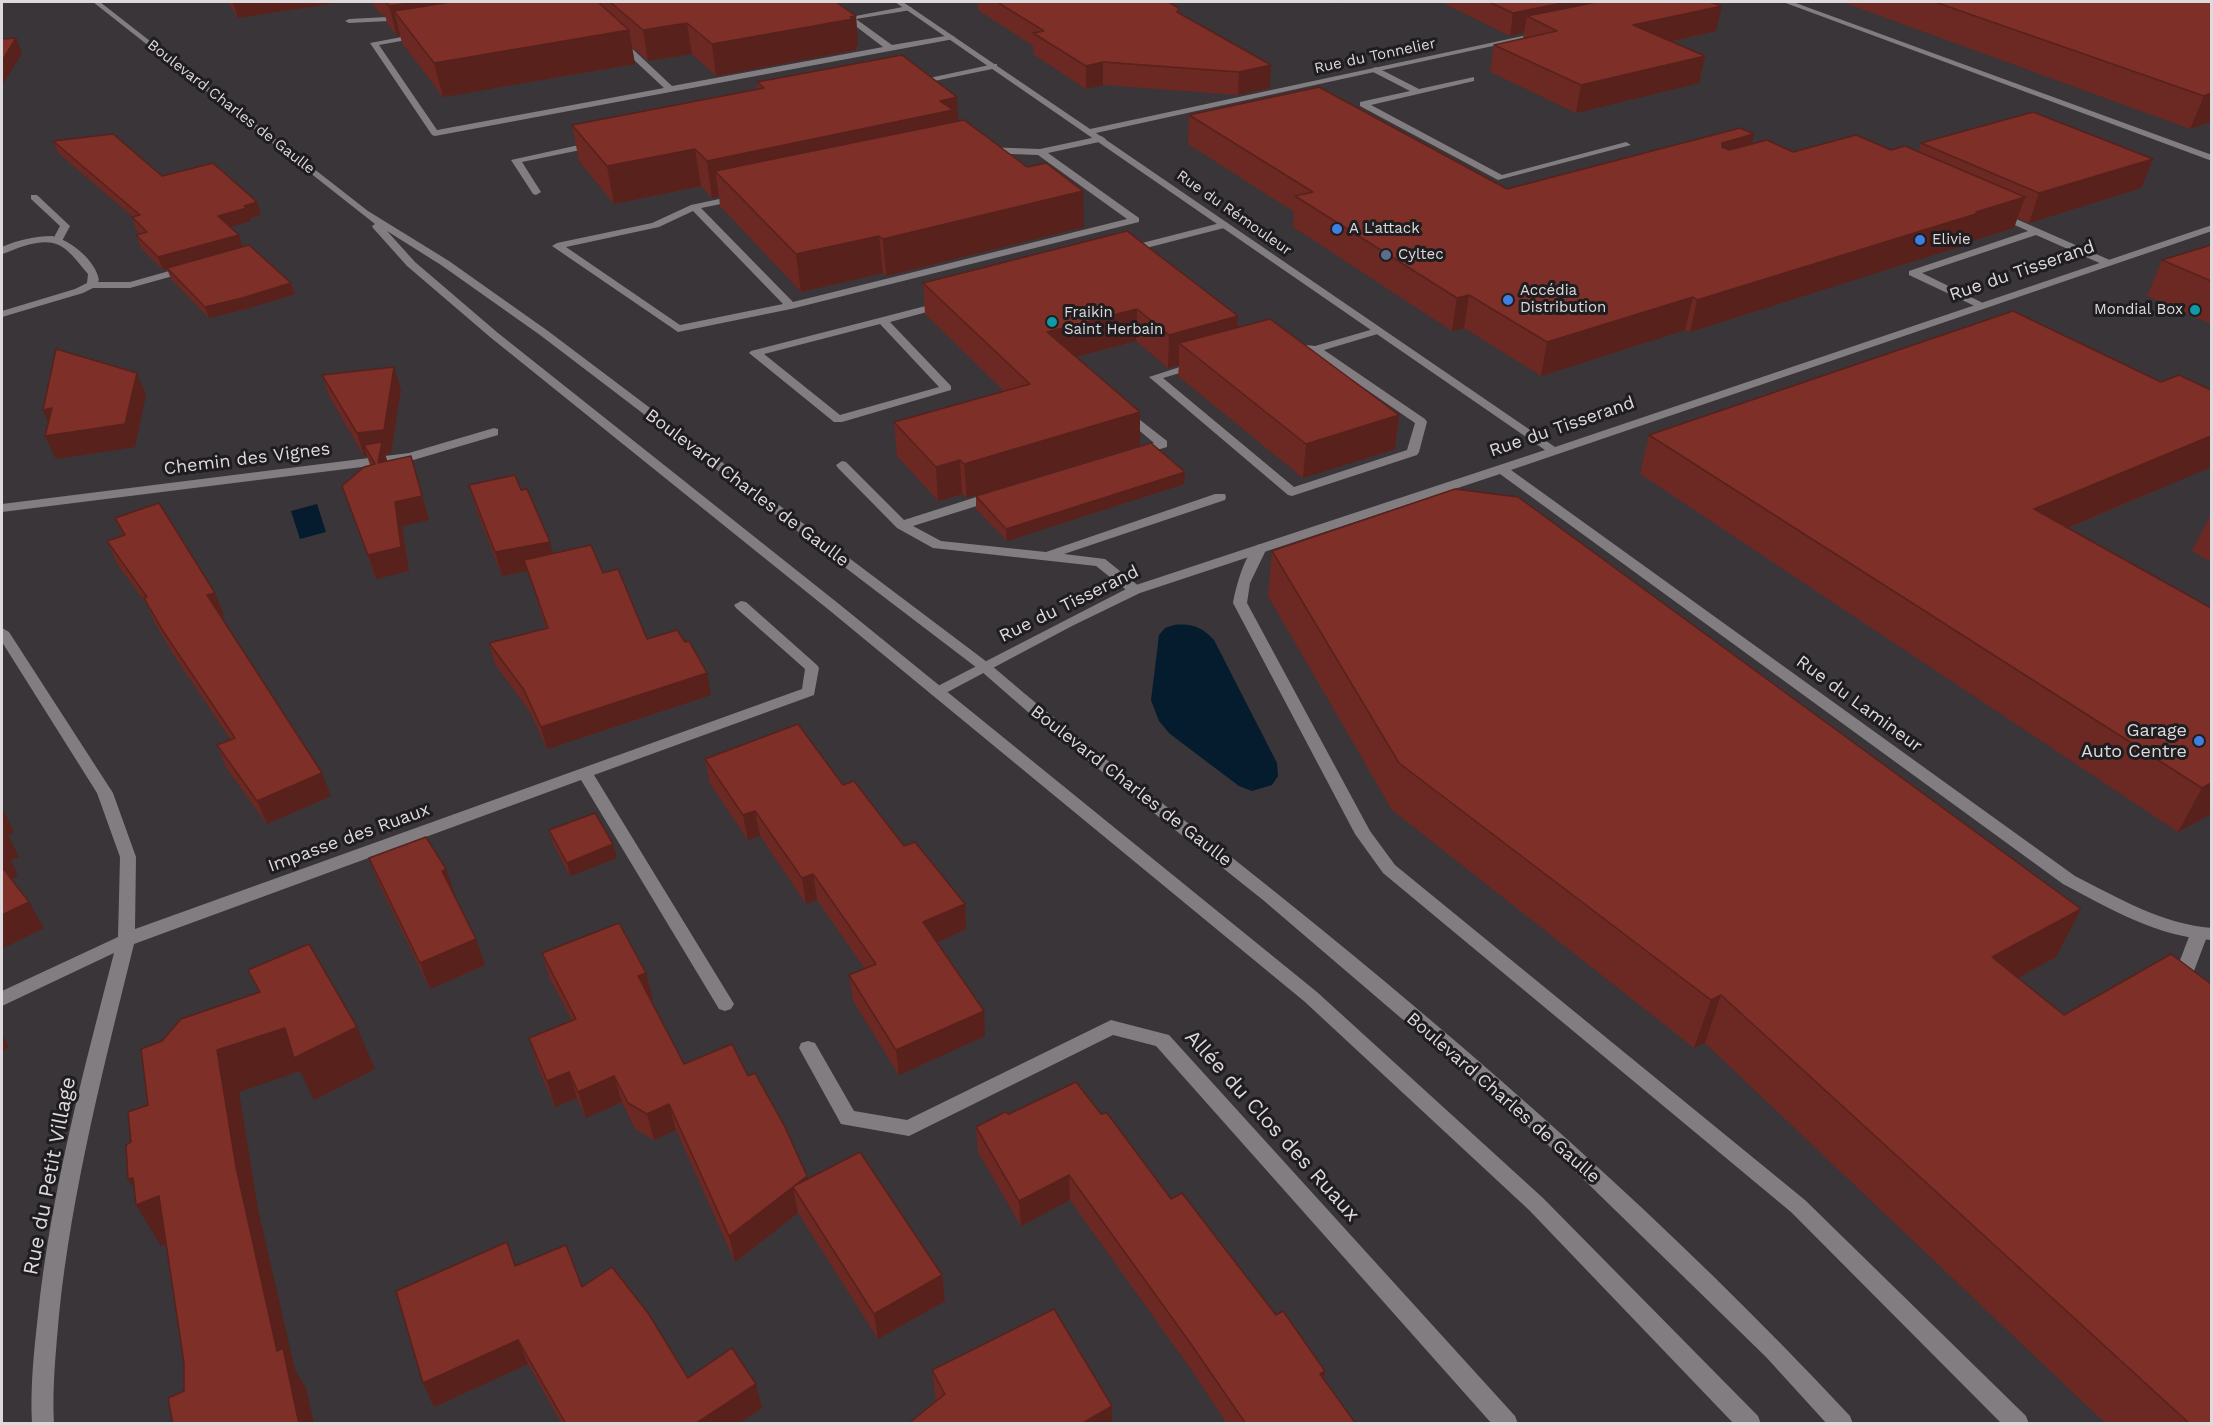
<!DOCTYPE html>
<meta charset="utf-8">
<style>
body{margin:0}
#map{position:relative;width:2213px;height:1425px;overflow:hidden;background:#393539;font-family:"Work Sans",sans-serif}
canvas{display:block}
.frame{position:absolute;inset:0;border:3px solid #dcdadd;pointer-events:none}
</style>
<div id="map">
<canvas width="2213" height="1425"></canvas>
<div class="frame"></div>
</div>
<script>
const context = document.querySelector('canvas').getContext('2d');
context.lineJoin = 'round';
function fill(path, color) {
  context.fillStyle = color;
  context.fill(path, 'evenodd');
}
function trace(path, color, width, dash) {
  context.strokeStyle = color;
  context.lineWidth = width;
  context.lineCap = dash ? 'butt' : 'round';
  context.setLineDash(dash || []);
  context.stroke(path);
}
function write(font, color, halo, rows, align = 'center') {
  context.font = font + ' "Work Sans",sans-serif';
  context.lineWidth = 6;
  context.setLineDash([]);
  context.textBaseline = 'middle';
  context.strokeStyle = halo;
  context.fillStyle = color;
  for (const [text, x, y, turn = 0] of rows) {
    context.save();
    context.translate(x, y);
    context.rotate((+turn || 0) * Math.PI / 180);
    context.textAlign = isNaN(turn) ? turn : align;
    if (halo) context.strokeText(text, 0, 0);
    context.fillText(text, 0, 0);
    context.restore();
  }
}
fill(new Path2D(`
 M317,504L326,532L300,539L291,511Z
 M1174,625C1192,623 1202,627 1214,640L1277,763L1278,776L1272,785L1252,791L1239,786L1170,734L1159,721L1151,700L1159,635L1165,628Z`), '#041c2d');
fill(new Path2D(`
 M1783,2H1793L2212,155V161Z
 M908,6L912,8L911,10L856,19L892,45L951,35L955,37L954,39L435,136L432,135L370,43L423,33V37L379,45L437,130L664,88L617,44V40H623L672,86L883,47L845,18Z
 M406,16H409V20L349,23L345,21L349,19Z
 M994,64H997V68L915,85L911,82Z
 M1376,67L1419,89L1474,77V81L1371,105L1502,175L1626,142L1631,145L1498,180L1360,106V102L1410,91L1373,72V68Z
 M1101,136L1106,139L1104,141L1048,153L1139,218V222L791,309L678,332L552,246L557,243L652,223L691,205L738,195L741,196V200L701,208L793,302L1127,219L1038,155L985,153L980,150L985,147L1040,149ZM693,211L783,304L680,325L566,247L659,227Z
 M597,141L602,144L600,146L522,162L541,192L536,195L533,194L511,160Z
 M31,195H37L70,226L61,243L52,241L60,226L31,199Z
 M1998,211L2112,261L2113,263L2104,265L2036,235L1922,273L1985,304V308L1981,309L1909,275V271L2028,231L1995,216V212Z
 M1224,222L1228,223V227L1150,247L1134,255L1125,253L1142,243Z
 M187,266L192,269L191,271L130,288H91L86,285L91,282H130Z
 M945,301L949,302V306L890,322L951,386V390L842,422H834L749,353L751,351ZM880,324L939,387L840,415L764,354Z
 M1377,328L1381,329V333L1324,350L1425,419L1427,422L1419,452L1417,455L1292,496L1288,495L1149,377L1192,363H1200V367L1163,378L1294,487L1407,450L1415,423L1312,352L1289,349L1283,346L1289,343L1315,346Z
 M1126,409L1167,441V447L1137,456L1133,455L1131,452L1133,449L1154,443L1122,416L1120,413Z
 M842,461L846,462L904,520L989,493H999L1000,496L999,499L913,526L941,541L1046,552L1215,494H1225L1226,497L1225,500L1064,554L1105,559L1140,587L1142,590L1135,594L1130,593L1096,566L933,548L897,528L838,468L836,465Z
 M1260,544L1267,548L1250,583L1247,603L1370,831L1395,865L1805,1200L2026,1416L2029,1424H2002L1791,1212L1383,873L1355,834L1233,603C1235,590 1246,547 1260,544Z
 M2199,928L2205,929L2208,934L2189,984L2186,989L2180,991L2174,989L2171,984L2190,934L2193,929Z`), '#817d81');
fill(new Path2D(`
 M895,2H903L1090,129L1546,31L1547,33L1543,35L1096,133L1555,447L2212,225V231L1511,470L2075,876C2119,898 2161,924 2212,928V940C2157,937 2111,909 2063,884L1500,474L1140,593L1072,626L942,695H932L930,692L932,689L1130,587L1545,450Z
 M52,236C71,240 96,261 99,280L95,287L83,293L2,317V311L75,289L87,283L88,274C67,249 60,235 24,246C17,248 9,252 2,254V247C18,240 35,236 52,236Z
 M494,428L498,429V435L410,461L2,512V504L409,453Z
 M741,601L746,602L817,665L819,668L814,695L594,775L731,999L734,1004L731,1009L725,1011L719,1009L581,780L134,944C104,1066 72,1189 59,1315C56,1351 52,1387 54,1424H32C30,1387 34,1351 38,1315C51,1192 83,1073 114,953L2,1006V991L118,937L120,857L97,793L2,642V628L9,632L113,793L136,857L135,929L802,689L805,669L736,608L734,605Z
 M1111,1020L1169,1035L1515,1416L1518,1424H1492L1156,1046L1113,1035L909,1136L841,1124L799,1048L801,1043L808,1041L815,1043L854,1111L907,1120Z`), '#817d81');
fill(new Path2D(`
 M93,2H100L368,211L449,261L548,331L991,665C1082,744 1180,815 1274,891C1476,1053 1673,1226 1850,1416L1853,1424H1827L1766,1357L1540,1137L1263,900L1036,719L981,671L540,335L441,265L387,231L415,262L498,333L839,604L1317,992L1543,1198L1758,1416L1761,1424H1734L1529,1210L1305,1002L829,610L490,337L407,266L373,228L372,226L375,224Z`), '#817d81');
fill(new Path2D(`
 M228,2H342L238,18Z
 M371,2H836L856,16L858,46L856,47V50L716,76L692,54L648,61L632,47L635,64L443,97L402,43L400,35L397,36L387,23L385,15H381Z
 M978,2H1168L1179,8V13L1270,88L1238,95L1103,85L1086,89L1034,55L1033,46L978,10Z
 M1441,2H1710L1716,31L1671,42L1705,56L1699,83L1576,113L1490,72L1494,45L1523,39L1524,32L1510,36Z
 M1842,2H2211V122L2190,129Z
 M757,82L957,97L958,121L1084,227L886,276L883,273L801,292L720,206L719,196L712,198L701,186L614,204L579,161L572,125L758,89Z
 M1189,115L1507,189L1752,144L1793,152L1891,150L1918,152L1921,143L2153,159L2141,188L2029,223L2017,218L2014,228L1969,242L1968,244L1690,332L1685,330L1541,376L1464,328L1452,331L1293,227L1294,212L1188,144Z
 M53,141L162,176L261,215L250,218L251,221L229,227L243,247L291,283L295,294L246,309L209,318L171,279L167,269L163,270L141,248L136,235L141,234L136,230L132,217H133L58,153Z
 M2211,245V324L2147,296L2162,260Z
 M923,283L1238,316V328L1399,415L1395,449L1303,478L1178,376L1179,365L1168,368L1136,341L1076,357L1140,412V445L967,498L962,494L938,501L897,456L894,422L1004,391L925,314Z
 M322,375L401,390L391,453L385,454L387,461L418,479L429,520L402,526L409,571L376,579L342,486L370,465L367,456H364L330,398Z
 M1649,435L2211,467L2068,528L2211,608V814L2178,832L1640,474Z
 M1185,472L1184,484L1007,541L976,509V496Z
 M469,485L521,490L553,553L603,573L647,639L711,695L547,749L530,712L495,664L489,643L546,629L528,571L502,576L476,509Z
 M2211,515V562L2192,551L2210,516Z
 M115,518L215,593L224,615L221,616L331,796L267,824L227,769L217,745L231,740L173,654L154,621L148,606L117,564L107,541L123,536Z
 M1272,551L2081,909L2056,957L2018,978L2211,1424H2106L1705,1043L1694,1048L1392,810L1268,596Z
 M705,759L843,785L965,904L966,929L937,943L985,1036L899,1075L853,1001L849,975L865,969L817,900L806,904L760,836L748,840L710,784Z
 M549,830L617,858L570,876L553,843Z
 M369,858L446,869L454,895L485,965L430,989L379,884Z
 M542,953L646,973L653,999L650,1000L684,1064L748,1076L807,1176L808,1179L942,1275L945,1301L878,1339L798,1213L735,1262L676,1130L654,1140L635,1129L622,1102L586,1118L577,1098L555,1107L537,1065L529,1038L572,1020L550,979Z
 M976,1127L1171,1199L1276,1315L1325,1371L1324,1380L1356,1424H1227L1190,1368L1070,1200L1021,1226L978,1152Z
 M516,1266L582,1287L688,1378L756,1384L762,1408L738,1424H562L528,1364L434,1407Z
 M932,1370L1112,1424L936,1401Z`), '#6c2822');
fill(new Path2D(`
 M233,2H342L238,18Z
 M416,2H584L394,11L400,35L397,36L389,6Z
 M1335,2H1350L1334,4Z
 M1567,2H1652L1527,16L1524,32L1510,36L1513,13Z
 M1722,6L1716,31L1628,51L1633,25Z
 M856,16L858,46L856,47V50L716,76L712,44Z
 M687,23L692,54L648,61L643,30Z
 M629,30L635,64L443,97L434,63Z
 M16,38L22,53L2,86V61Z
 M1705,56L1699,83L1576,113L1581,85Z
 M1103,62V85L1086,89V66Z
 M1271,65L1270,88L1238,95L1239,72Z
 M2211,93V122L2190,129L2204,96Z
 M957,97L959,133L715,171L719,196L712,198L707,161L940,101Z
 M1754,134L1747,164L1715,173L1722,143Z
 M695,149L701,186L614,204L607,166Z
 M2153,159L2141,188L2029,223L2039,193Z
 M1083,191L1084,227L886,276L883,239Z
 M2025,197L2014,228L1969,242L1968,244L1690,332L1697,300Z
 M257,202L261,215L250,218L251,221L222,229L218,216L244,206Z
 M239,235L243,248L163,270L158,257Z
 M879,236L883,273L801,292L796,254Z
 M291,283L295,294L246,309L209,318L205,307Z
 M1469,295L1464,328L1452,331L1457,298Z
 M1693,297L1685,330L1541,376L1547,342Z
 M1137,309L1136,341L1048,364L1047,332Z
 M1238,316L1237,348L1179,343V365L1168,368L1169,335Z
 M394,367L401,390L391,453L385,454L389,466L378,463L364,445L367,456H364L357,433Z
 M137,373L146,395L135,447L56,459L45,436Z
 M52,408V432L43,410Z
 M1140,412V445L967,498L964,464Z
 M1399,415L1395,449L1303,478L1306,444Z
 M2211,436V467L2017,549L2034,509Z
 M411,456L429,520L402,526L409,571L376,579L368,555L395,502Z
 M960,460L962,494L938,501L936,467Z
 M1185,472L1184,484L1007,541L1006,529Z
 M550,542L556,566L524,560L528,571L502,576L495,552Z
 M215,593L224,615L216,617L207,595Z
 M707,673L711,695L547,749L541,727Z
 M322,773L331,796L267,824L257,801Z
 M2211,783V814L2178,832L2202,788Z
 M2,807L14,832L8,835L19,857L11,860L18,876L7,881L2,871Z
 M755,811L760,836L748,840L743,815Z
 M613,844L617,858L570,876L567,863Z
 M446,869L455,895L451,897L442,871Z
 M813,874L817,900L806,904L802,878Z
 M29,902L44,928L2,949V915Z
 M965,904L966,929L925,948L923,922Z
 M2081,909L2056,957L1968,1005L1992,957Z
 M476,939L485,965L430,989L420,963Z
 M646,973L653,999L645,1002L638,976Z
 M1721,995L1705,1043L1694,1048L1711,1000Z
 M984,1011L985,1036L899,1075L896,1050Z
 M357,1027L375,1069L314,1100L300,1071L239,1092L258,1209L295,1370L306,1388L314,1424H299L277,1351L236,1167L217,1050L285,1028Z
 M2,1035L9,1047L2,1052Z
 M569,1072L577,1098L555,1107L547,1081Z
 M614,1076L622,1102L586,1118L578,1092Z
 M669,1104L676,1130L654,1140L647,1114Z
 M1069,1175L1070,1200L1021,1226L1019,1201Z
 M807,1176L812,1201L794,1186Z
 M133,1178L159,1196L184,1238L161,1246L136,1205L143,1202L128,1179Z
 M793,1187L798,1213L735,1262L729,1236Z
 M942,1275L945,1301L878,1339L874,1314Z
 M518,1340L528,1364L434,1407L423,1383Z
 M1325,1371L1322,1395L1320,1374Z
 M756,1384L762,1408L738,1424H695Z
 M1112,1406V1424H1081Z`), '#58211c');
const building = new Path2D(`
 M386,2H416L389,6Z
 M451,2H598L629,30L434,63L394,11Z
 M610,2H836L856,16L850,17L853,19L712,44L687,23L643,30Z
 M997,2H1168L1179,8L1177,12L1271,65L1239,72L1103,62L1086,66L1033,33L1044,31Z
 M1489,2H1567L1513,13Z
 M1597,2H1710L1722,6L1633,25L1705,56L1581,85L1494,45L1557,31L1527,16Z
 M1935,2H2211V93L2204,96Z
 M16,38L2,61V39Z
 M902,55L957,97L940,101L953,110L707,161L695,149L607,166L572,125L764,88L757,82Z
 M1319,87L1507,189L1740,128L1754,134L1722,143V147L1729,150L1767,140L1793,152L1856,135L1891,150L1905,146L2025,197L1976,212L1979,213L1697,300L1693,297L1547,342L1469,295L1457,298L1295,196L1313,192L1189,115Z
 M2033,112L2153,159L2039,193L1921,143Z
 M964,120L1027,167L1046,163L1083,191L883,239L879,236L796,254L715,171Z
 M113,134L162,176L213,163L257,202L244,206L247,208L218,216L239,235L158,257L136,235L147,232L132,217L140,215L53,141Z
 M1127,231L1238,316L1169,335L1137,309L1047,332L1140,412L964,464L960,460L936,467L894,422L1030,384L923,283Z
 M249,245L291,283L242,298L205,307L167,268Z
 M2211,245V281L2162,260Z
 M2013,311L2161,382L2179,375L2211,390V436L2034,509L2211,608V783L2202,788L1649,435Z
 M1270,319L1399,415L1306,444L1179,343Z
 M56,349L137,373L125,424L45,436L52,408L43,410Z
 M394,367L384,430L357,433L322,375Z
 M382,442L378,463L411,456L422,496L395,502L401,547L368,555L342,486L364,467L375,464L364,445Z
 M1151,443L1185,472L1006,529L976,496Z
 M515,475L521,490L527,489L550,542L495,552L469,485Z
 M1455,489L1518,497L2081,909L1992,957L2064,1015L2171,954L2211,984V1424H2190L1721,995L1711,1000L1399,763L1272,551Z
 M159,503L215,593L207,595L322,773L257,801L217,745L235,738L163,631L144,598L147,597L107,541L125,535L115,518Z
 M591,545L603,573L618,569L647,639L677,630L685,642L689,641L707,673L541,727L524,690L489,643L548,628L524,560Z
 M798,724L843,785L854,781L904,846L915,842L965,904L923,922L984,1011L896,1050L849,975L876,964L813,874L802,878L755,811L743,815L705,759Z
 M595,813L613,844L567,863L549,830Z
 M426,837L446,869L442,871L476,939L420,963L369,858Z
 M2,867L29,902L2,915Z
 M619,923L646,973L638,976L684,1064L732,1044L748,1076L755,1073L785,1127L807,1176L794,1186L860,1152L942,1275L874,1314L793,1187L729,1236L669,1104L647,1114L628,1103L614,1076L578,1092L569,1072L547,1081L529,1038L576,1019L542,953Z
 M309,944L357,1027L294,1058L285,1028L217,1050L236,1167L277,1351L283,1348L299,1424H173L168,1398L184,1391V1363L159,1196L136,1205L133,1178L128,1179L126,1145L131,1142L128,1112L148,1105L141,1049L162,1041L181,1019L260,992L248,970Z
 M1076,1082L1101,1114L1107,1113L1171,1199L1182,1193L1276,1315L1283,1311L1325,1371L1320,1374L1356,1424H1246L1191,1344L1069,1175L1019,1201L976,1127L1005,1112L1009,1114Z
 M507,1242L515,1266L566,1245L582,1287L612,1267L648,1313L688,1378L732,1348L756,1384L695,1424H566L518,1340L423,1383L396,1291Z
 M1054,1309L1112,1406L1081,1424H908L945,1394L932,1370Z`);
fill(building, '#7d2f28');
trace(building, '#58211c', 1.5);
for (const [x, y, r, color] of [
 [1337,229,6,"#3f7fe0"],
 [1920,240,6,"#3f7fe0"],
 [1386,255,6,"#5c6f8a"],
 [1508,300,6,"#3f7fe0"],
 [2195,310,6,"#0f9aa8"],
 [1052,322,6,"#0f9aa8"],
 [2199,741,6,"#3f7fe0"]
]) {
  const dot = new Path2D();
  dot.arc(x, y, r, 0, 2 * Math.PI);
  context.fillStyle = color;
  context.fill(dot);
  trace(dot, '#1f1d1f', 2);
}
write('15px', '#dcdadd', '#1f1d1f', [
 ["Rue du Tonnelier",1375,56,-12],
 ["Boulevard Charles de Gaulle",231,107,38],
 ["Rue du Rémouleur",1234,213,35]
]);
write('15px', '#dcdadd', '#1f1d1f', [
 ["A L'attack",1349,229],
 ["Elivie",1932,240],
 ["Cyltec",1398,255],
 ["Accédia",1520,291],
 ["Distribution",1520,308],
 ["Mondial Box",2183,310,"right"],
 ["Fraikin",1064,313],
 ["Saint Herbain",1064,330]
], 'left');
write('18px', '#dcdadd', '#1f1d1f', [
 ["Rue du Tisserand",2022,271,-19],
 ["Rue du Tisserand",1562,427,-19],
 ["Chemin des Vignes",247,459,-7],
 ["Boulevard Charles de Gaulle",747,488,37],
 ["Rue du Tisserand",1069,604,-26],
 ["Rue du Lamineur",1859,704,36],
 ["Boulevard Charles de Gaulle",1131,786,38],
 ["Impasse des Ruaux",349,838,-20],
 ["Boulevard Charles de Gaulle",1503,1098,41]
]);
write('18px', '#dcdadd', '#1f1d1f', [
 ["Garage",2187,731],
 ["Auto Centre",2187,752]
], 'right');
write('21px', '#dcdadd', '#1f1d1f', [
 ["Allée du Clos des Ruaux",1272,1126,48],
 ["Rue du Petit Village",50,1176,-79]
]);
</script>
